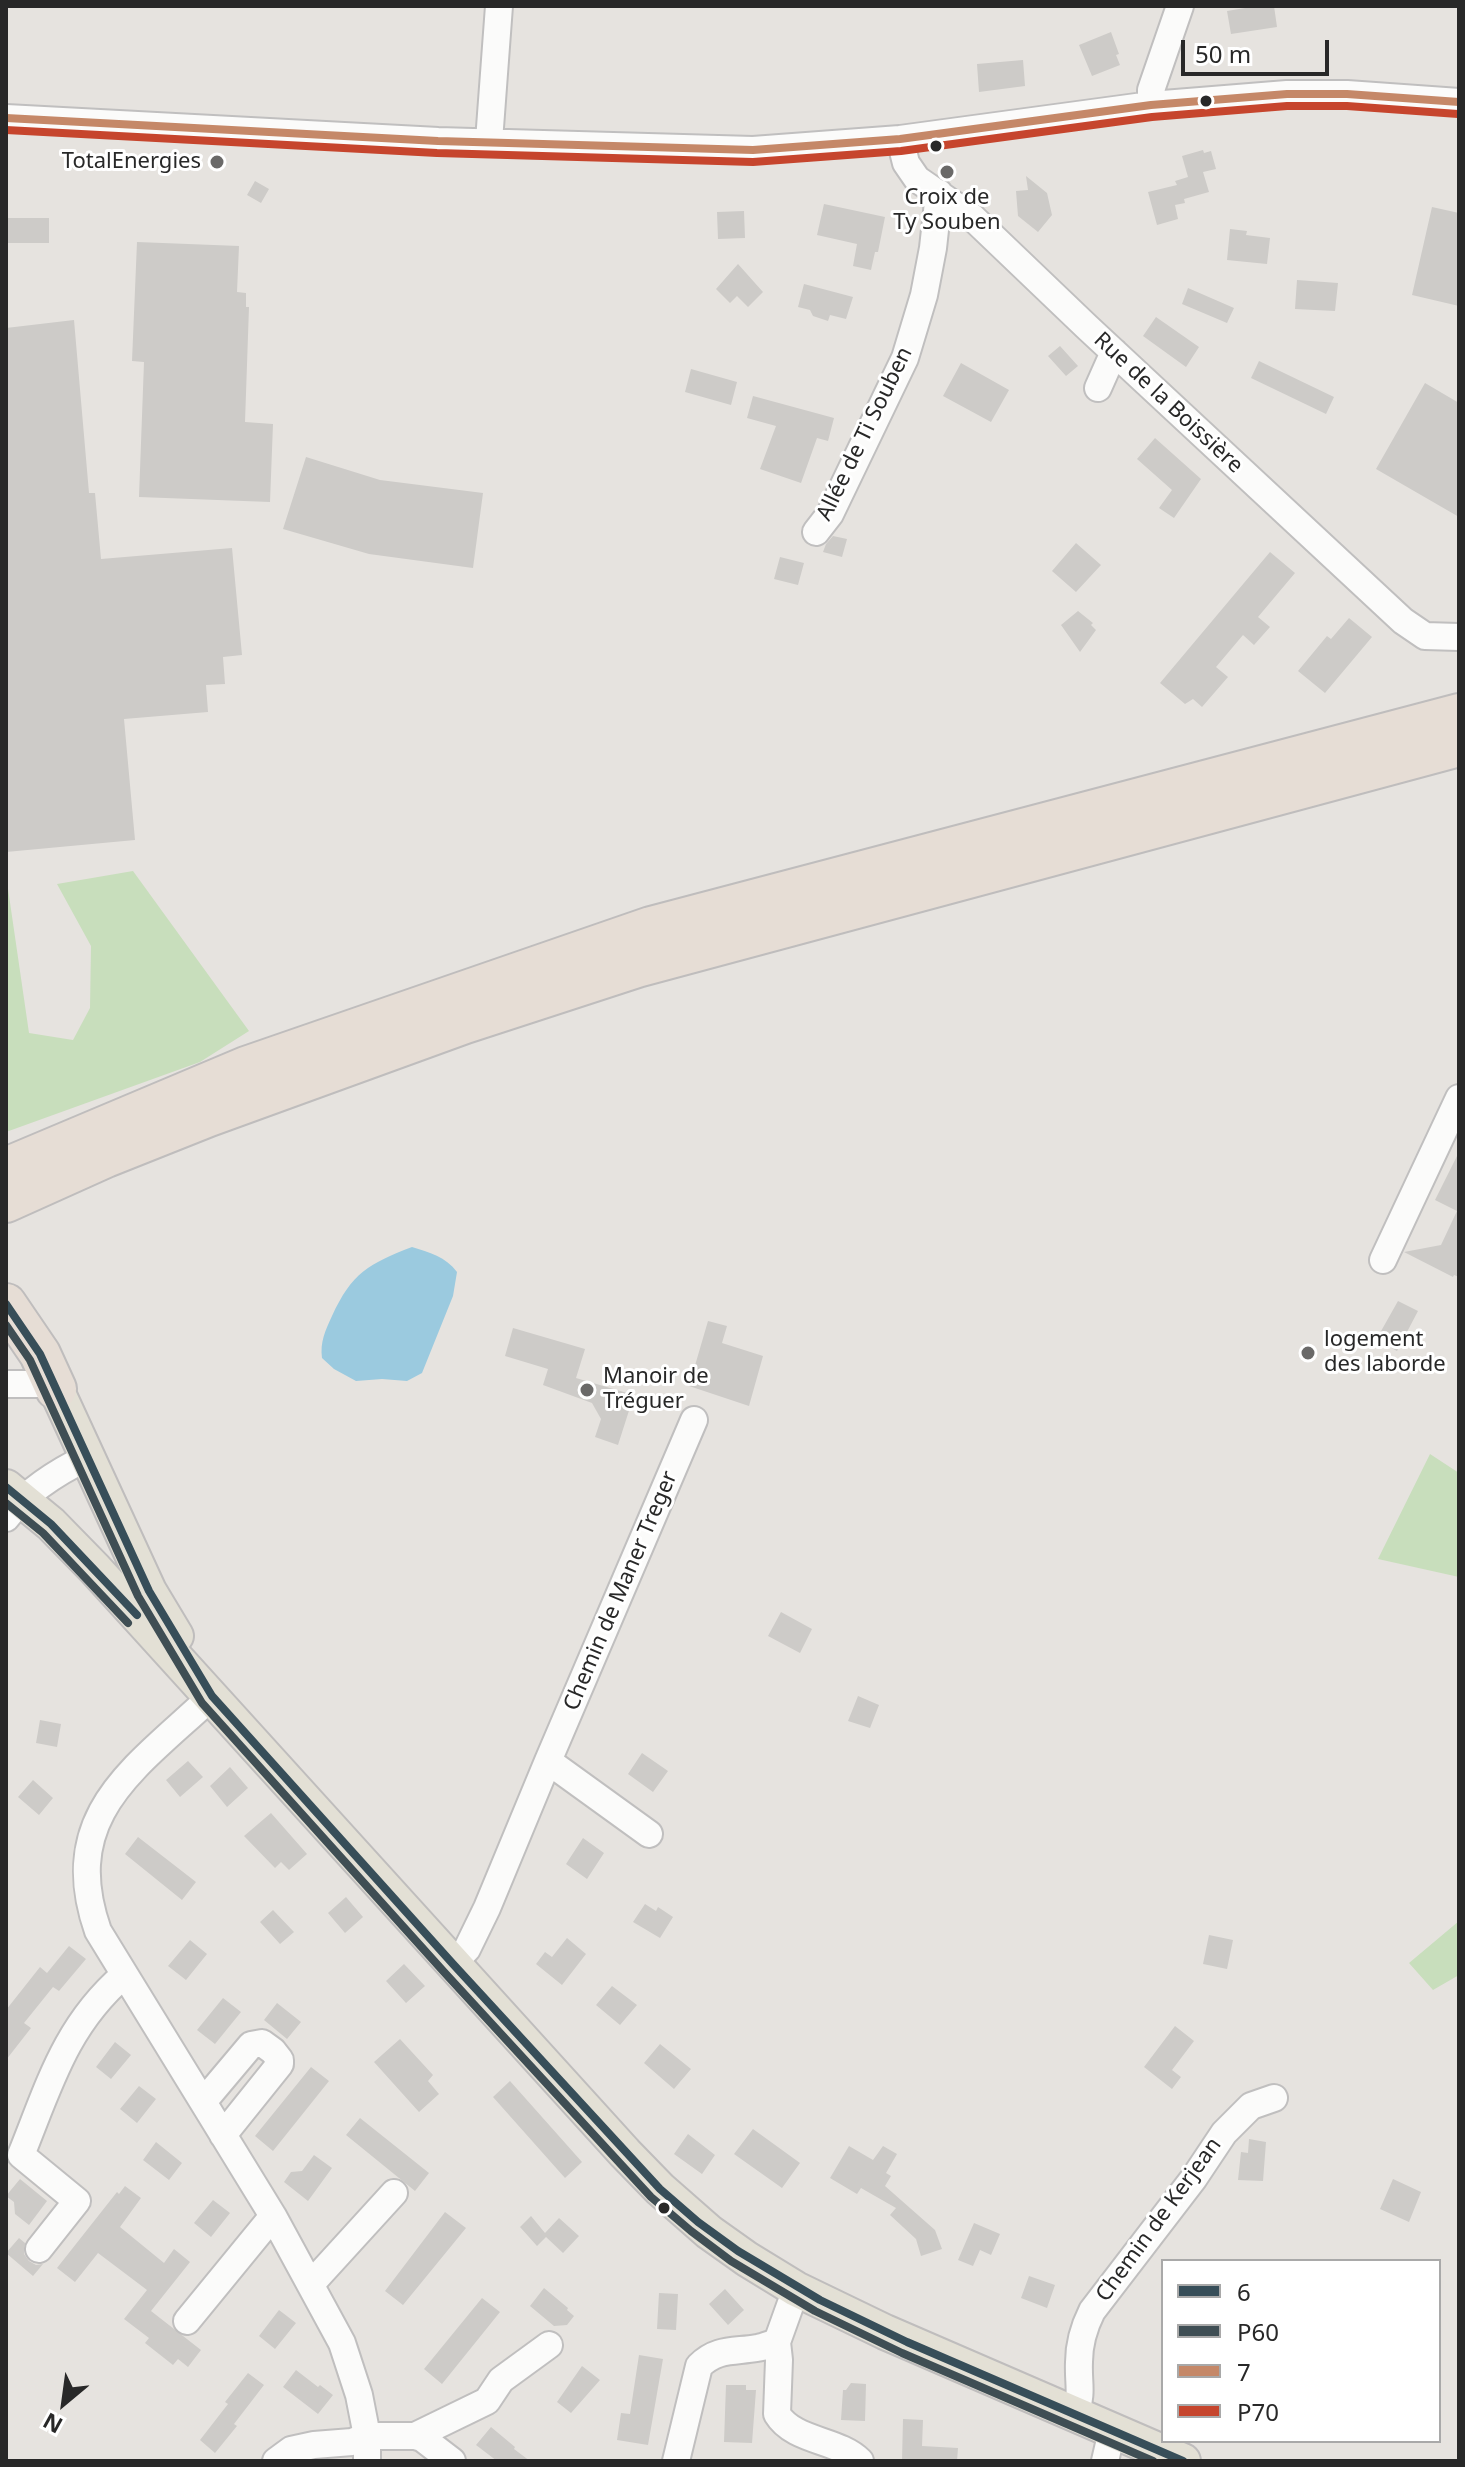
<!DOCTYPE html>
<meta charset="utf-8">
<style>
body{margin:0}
#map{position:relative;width:1465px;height:2467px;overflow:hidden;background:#e6e3df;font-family:"Noto Sans",sans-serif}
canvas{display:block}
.frame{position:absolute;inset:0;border:8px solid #282828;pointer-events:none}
.legend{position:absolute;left:1161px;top:2259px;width:280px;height:184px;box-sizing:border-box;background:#fff;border:2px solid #a9a9a9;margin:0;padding:10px 14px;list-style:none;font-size:24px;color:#282828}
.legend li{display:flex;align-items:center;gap:16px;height:40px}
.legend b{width:40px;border:2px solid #a9a9a9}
.north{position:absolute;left:24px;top:2363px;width:80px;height:80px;-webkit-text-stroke:6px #fff;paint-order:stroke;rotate:209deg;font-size:22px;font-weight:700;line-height:32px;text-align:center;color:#282828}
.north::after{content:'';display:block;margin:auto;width:28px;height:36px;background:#282828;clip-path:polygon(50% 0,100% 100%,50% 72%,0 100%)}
.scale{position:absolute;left:1181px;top:40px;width:148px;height:36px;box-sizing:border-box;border:4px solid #282828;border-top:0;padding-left:10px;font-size:24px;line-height:28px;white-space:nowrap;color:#282828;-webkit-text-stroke:6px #fff;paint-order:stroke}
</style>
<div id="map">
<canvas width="1465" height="2467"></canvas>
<div class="frame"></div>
<ul class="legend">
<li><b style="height:10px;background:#374e59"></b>6</li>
<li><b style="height:10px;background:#3f4e54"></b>P60</li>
<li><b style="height:10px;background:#c58868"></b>7</li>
<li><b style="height:10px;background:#c6452d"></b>P70</li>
</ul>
<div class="north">N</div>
<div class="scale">50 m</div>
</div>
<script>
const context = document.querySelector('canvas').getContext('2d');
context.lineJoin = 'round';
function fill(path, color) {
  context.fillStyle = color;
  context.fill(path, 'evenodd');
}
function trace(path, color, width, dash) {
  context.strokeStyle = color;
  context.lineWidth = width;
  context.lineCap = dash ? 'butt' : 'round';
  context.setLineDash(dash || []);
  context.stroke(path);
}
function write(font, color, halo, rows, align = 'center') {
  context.font = font + ' "Noto Sans",sans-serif';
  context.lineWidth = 6;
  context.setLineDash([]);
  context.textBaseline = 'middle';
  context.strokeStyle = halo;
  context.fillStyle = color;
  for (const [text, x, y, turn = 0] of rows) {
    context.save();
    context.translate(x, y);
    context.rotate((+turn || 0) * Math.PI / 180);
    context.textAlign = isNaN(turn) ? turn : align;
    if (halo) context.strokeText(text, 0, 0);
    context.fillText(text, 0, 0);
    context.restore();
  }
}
fill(new Path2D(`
 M133,871L249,1031L200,1062L6,1132V875L29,1033L73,1040L90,1008L91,946L57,884Z
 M1430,1454L1459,1473V1577L1378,1559Z
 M1459,1921V1975L1433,1990L1409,1963Z`), '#c8debc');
fill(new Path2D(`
 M412,1247C429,1252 446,1257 457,1272L453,1296L422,1373L407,1381L382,1379L356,1381L334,1369L322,1358C320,1342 325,1331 332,1316C352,1273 368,1264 412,1247Z`), '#9bcadf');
fill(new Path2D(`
 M1257,6H1274L1277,27L1231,34L1227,11Z
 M1111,32L1119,54L1116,55L1120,65L1092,76L1079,45Z
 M1023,60L1025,86L979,92L977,64Z
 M1203,150L1204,153L1211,151L1216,169L1203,172L1209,192L1184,199L1185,203L1175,205L1178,219L1157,225L1148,192L1177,185L1175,181L1188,177L1182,156Z
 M1026,176L1047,193L1052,215L1038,232L1018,216L1016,191L1028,190Z
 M255,181L269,189L261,203L247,195Z
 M824,204L885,217L878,252H875L871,270L853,266L857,244L817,235Z
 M1432,207L1459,213V306L1412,295Z
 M744,211L745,238L718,239L717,212Z
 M6,218H49V243H6Z
 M1230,229L1247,231L1246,235L1270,238L1267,264L1227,260Z
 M137,242L239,246L237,292L246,293V307H249L245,422L273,424L270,502L139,497L144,362L132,361Z
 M738,264L763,292L748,307L737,296L730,303L716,289Z
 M1297,280L1338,283L1335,311L1295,309Z
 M804,284L853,297L846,319L830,315L828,321L813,316L810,310L798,307Z
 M1188,288L1234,308L1227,323L1182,304Z
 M1156,317L1199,347L1186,367L1143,336Z
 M74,320L89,493H95L101,559L232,548L242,655L223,657L225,684L206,685L208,712L124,719L135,840L6,852V328Z
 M1060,346L1078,366L1066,376L1048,356Z
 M1259,361L1334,397L1326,414L1251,378Z
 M961,363L1009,390L991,422L943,396Z
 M691,369L737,382L731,405L685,392Z
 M1425,383L1459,403V517L1376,469Z
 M753,396L834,418L828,441L817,438L801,483L760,469L776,426L747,418Z
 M1155,438L1201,479L1174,518L1159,508L1172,490L1137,459Z
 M306,457L380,480L483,493L473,568L369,554L283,529Z
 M833,536L847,539L842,557L823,552L826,544Z
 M1076,543L1101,565L1076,592L1052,571Z
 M1270,552L1295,573L1258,617L1270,627L1254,645L1243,635L1216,667L1228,677L1202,707L1193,699L1185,704L1160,683Z
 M780,557L804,563L798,585L774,579Z
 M1078,611L1093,623L1091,625L1096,630L1080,652L1061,625Z
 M1349,618L1372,637L1325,693L1298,671L1327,636L1331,639Z
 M1459,1152V1277L1454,1275L1453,1277L1404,1252L1441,1245L1457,1211L1435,1200Z
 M1398,1301L1418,1311L1397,1351L1376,1340Z
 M708,1321L727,1326L722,1343L763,1356L749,1406L689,1386Z
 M513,1328L585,1349L576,1378L634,1395L618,1445L595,1437L601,1419L592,1403L543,1385L548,1369L505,1356Z
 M781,1612L812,1629L800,1653L768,1636Z
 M858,1696L879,1705L870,1728L848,1721Z
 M40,1720L61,1724L57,1747L36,1743Z
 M642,1753L668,1771L653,1792L628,1774Z
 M188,1761L203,1777L180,1797L166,1780Z
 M230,1767L248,1788L227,1807L210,1786Z
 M33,1780L53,1798L39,1815L18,1797Z
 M271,1813L307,1854L289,1870L281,1862L275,1868L244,1836Z
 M138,1837L196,1882L182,1900L125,1854Z
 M583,1838L604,1853L587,1879L566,1864Z
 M346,1897L363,1917L345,1933L328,1913Z
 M645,1904L656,1911L658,1907L673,1917L660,1938L633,1922Z
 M273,1910L294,1932L280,1944L260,1922Z
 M1209,1935L1233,1940L1227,1969L1203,1964Z
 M567,1938L586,1954L562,1985L536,1964L545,1952L552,1957Z
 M190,1940L207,1954L186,1980L168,1966Z
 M69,1946L86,1959L59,1991L53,1987L24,2023L31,2028L6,2060V2010L40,1967L47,1973Z
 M404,1964L425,1986L406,2003L386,1981Z
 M612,1986L637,2005L620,2025L596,2005Z
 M223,1998L241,2012L215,2044L197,2030Z
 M277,2003L301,2022L287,2039L264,2020Z
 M1175,2026L1194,2041L1172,2070L1181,2077L1172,2089L1144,2067Z
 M400,2039L433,2075L428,2081L439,2094L419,2112L374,2062Z
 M115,2042L131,2055L111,2079L96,2067Z
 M660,2044L691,2069L674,2089L644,2063Z
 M311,2067L329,2081L273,2151L255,2136Z
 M510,2081L582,2162L565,2178L493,2097Z
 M139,2086L156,2099L137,2123L120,2109Z
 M360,2118L429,2173L415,2191L346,2135Z
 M753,2129L800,2163L782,2188L734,2154Z
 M688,2134L715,2155L702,2174L674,2154Z
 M1249,2139L1266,2142L1263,2181L1238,2180L1241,2152L1248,2153Z
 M156,2142L182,2163L169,2180L143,2160Z
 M849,2146L873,2160L883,2146L897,2154L886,2173L891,2176L885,2186L935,2230L942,2249L921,2256L916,2239L890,2215L896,2208L861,2188L857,2194L830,2178Z
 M314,2155L332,2168L308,2201L284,2182L291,2172L302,2171Z
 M20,2179L47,2201L29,2225L15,2214L14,2202L6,2196Z
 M1393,2179L1421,2192L1409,2222L1380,2209Z
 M125,2186L141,2198L120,2227L164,2263L174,2249L190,2262L151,2311L201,2350L188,2367L178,2359L173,2365L145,2343L149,2338L124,2319L147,2290L98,2253L75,2282L57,2268L117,2192L119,2194Z
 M213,2200L230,2213L211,2237L194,2223Z
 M445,2212L466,2228L403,2305L385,2291Z
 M531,2216L545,2233L559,2218L579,2236L563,2253L546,2237L537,2246L520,2227Z
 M974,2223L1000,2234L991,2255L980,2250L973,2266L958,2260Z
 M19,2238L25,2243L24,2254L29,2261L36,2265L43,2264L33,2276L6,2253Z
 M1029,2276L1055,2285L1047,2308L1021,2298Z
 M544,2288L568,2308L567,2310L574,2316L567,2325L554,2326L530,2306Z
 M725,2289L744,2310L728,2325L709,2304Z
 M659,2293L678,2294L676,2330L657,2329Z
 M482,2298L500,2312L442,2384L424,2369Z
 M279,2310L296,2323L275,2349L259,2336Z
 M639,2355L663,2359L648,2445L617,2440L621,2413L630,2414Z
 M582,2366L600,2380L571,2413L557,2402Z
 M296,2370L318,2387L320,2385L333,2395L318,2414L283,2387Z
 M248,2373L264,2385L234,2424L237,2426L215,2453L200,2440L228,2404L225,2402Z
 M851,2383L866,2384L865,2421L841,2420L843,2390H846Z
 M726,2385H746V2390H756L752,2443L724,2442Z
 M903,2419L923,2420L922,2446L958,2448L957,2461H902Z
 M491,2427L515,2447L514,2449L530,2461H497L476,2445Z`), '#cdcbc8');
const minor = new Path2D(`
 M1151,105V90L1180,6
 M6,118L438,141L753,150L900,139L1151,105L1287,94H1347L1459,102
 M900,139L906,163L917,179L972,217L1087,327L1403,621L1425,636L1459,637
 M489,141L499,6
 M1098,388L1114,352
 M816,532L830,514L905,358L924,295L933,248L939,193
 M1383,1260L1459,1098
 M6,1384H40L56,1389
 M6,1518C26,1492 59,1471 88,1457
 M212,1696C136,1768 57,1814 98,1931L273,2216L342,2343L359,2395L367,2436V2461
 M548,1761L649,1834
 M453,1964L467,1949L487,1908L548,1761L694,1420
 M203,2102L251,2045L262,2043L273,2051L280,2060V2064L223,2135
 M39,2249L77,2201L21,2155C49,2086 65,2026 124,1975
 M311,2284L394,2193
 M796,2289L777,2342L779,2360L777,2414C794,2442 838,2439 860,2461
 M187,2321L273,2216
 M1075,2414C1083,2391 1078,2385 1079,2362C1079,2345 1084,2327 1092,2311L1194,2178L1224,2133L1251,2106L1274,2098
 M415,2436L422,2438L452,2461
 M276,2461L291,2450L314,2445L352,2442L367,2436H415L487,2401L501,2380L549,2345
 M676,2461L699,2366C717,2348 734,2352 757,2348C764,2347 770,2344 777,2342
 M1105,2461L1112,2431`);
const major = new Path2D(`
 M56,1389L149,1591L176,1636
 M6,1487L51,1524L95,1569L625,2153L660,2189L709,2232L747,2259L796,2289L885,2332L1183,2461`);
const highway = new Path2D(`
 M6,1168L246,1067L651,927L1459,714
 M6,1202L106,1157L209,1116L465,1023L637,967L1459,746
 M6,1304L40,1354L56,1389`);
trace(minor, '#c0bfbf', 30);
trace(major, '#bfbdbd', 38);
trace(highway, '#bfbdbd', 44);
trace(minor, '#fbfbfa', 26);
trace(major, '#e3e0d5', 34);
trace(highway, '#e6ddd5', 40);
trace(new Path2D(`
 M6,1304L40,1354L149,1591L212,1696L453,1964L660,2189L698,2222L738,2251L820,2300L907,2342L1183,2461
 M6,1487L51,1524L137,1615`), '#374e59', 8);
trace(new Path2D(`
 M6,1325L30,1360L138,1596L202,1703L444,1972L651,2197L691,2231L731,2261L815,2311L902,2353L1153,2461
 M6,1503L43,1533L128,1623`), '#3f4e54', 8);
trace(new Path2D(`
 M6,118L438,141L753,150L900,139L1151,105L1287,94H1347L1459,102`), '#c58868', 8);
trace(new Path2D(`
 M6,130L437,153L753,162L901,151L1152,117L1287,106H1347L1458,114`), '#c6452d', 8);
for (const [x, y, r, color] of [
 [1206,101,7,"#282828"],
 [936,146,7,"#282828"],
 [217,162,8,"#6a6968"],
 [947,172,8,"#6a6968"],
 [1308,1353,8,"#6a6968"],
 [587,1390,8,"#6a6968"],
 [664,2208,7,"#282828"]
]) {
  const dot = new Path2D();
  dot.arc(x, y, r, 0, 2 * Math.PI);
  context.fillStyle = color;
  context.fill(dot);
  trace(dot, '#fff', 3);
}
write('22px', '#282828', '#fff', [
 ["TotalEnergies",201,162,"right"],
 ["Croix de",947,198,"center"],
 ["Ty Souben",947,223,"center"],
 ["logement",1324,1340],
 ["des laborde",1324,1365],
 ["Manoir de",603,1377],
 ["Tréguer",603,1402]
], 'left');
write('22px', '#282828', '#fff', [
 ["Rue de la Boissière",1168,403,43],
 ["Allée de Ti Souben",865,434,-64],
 ["Chemin de Maner Treger",621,1591,-67],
 ["Chemin de Kerjean",1159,2220,-54]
]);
</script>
